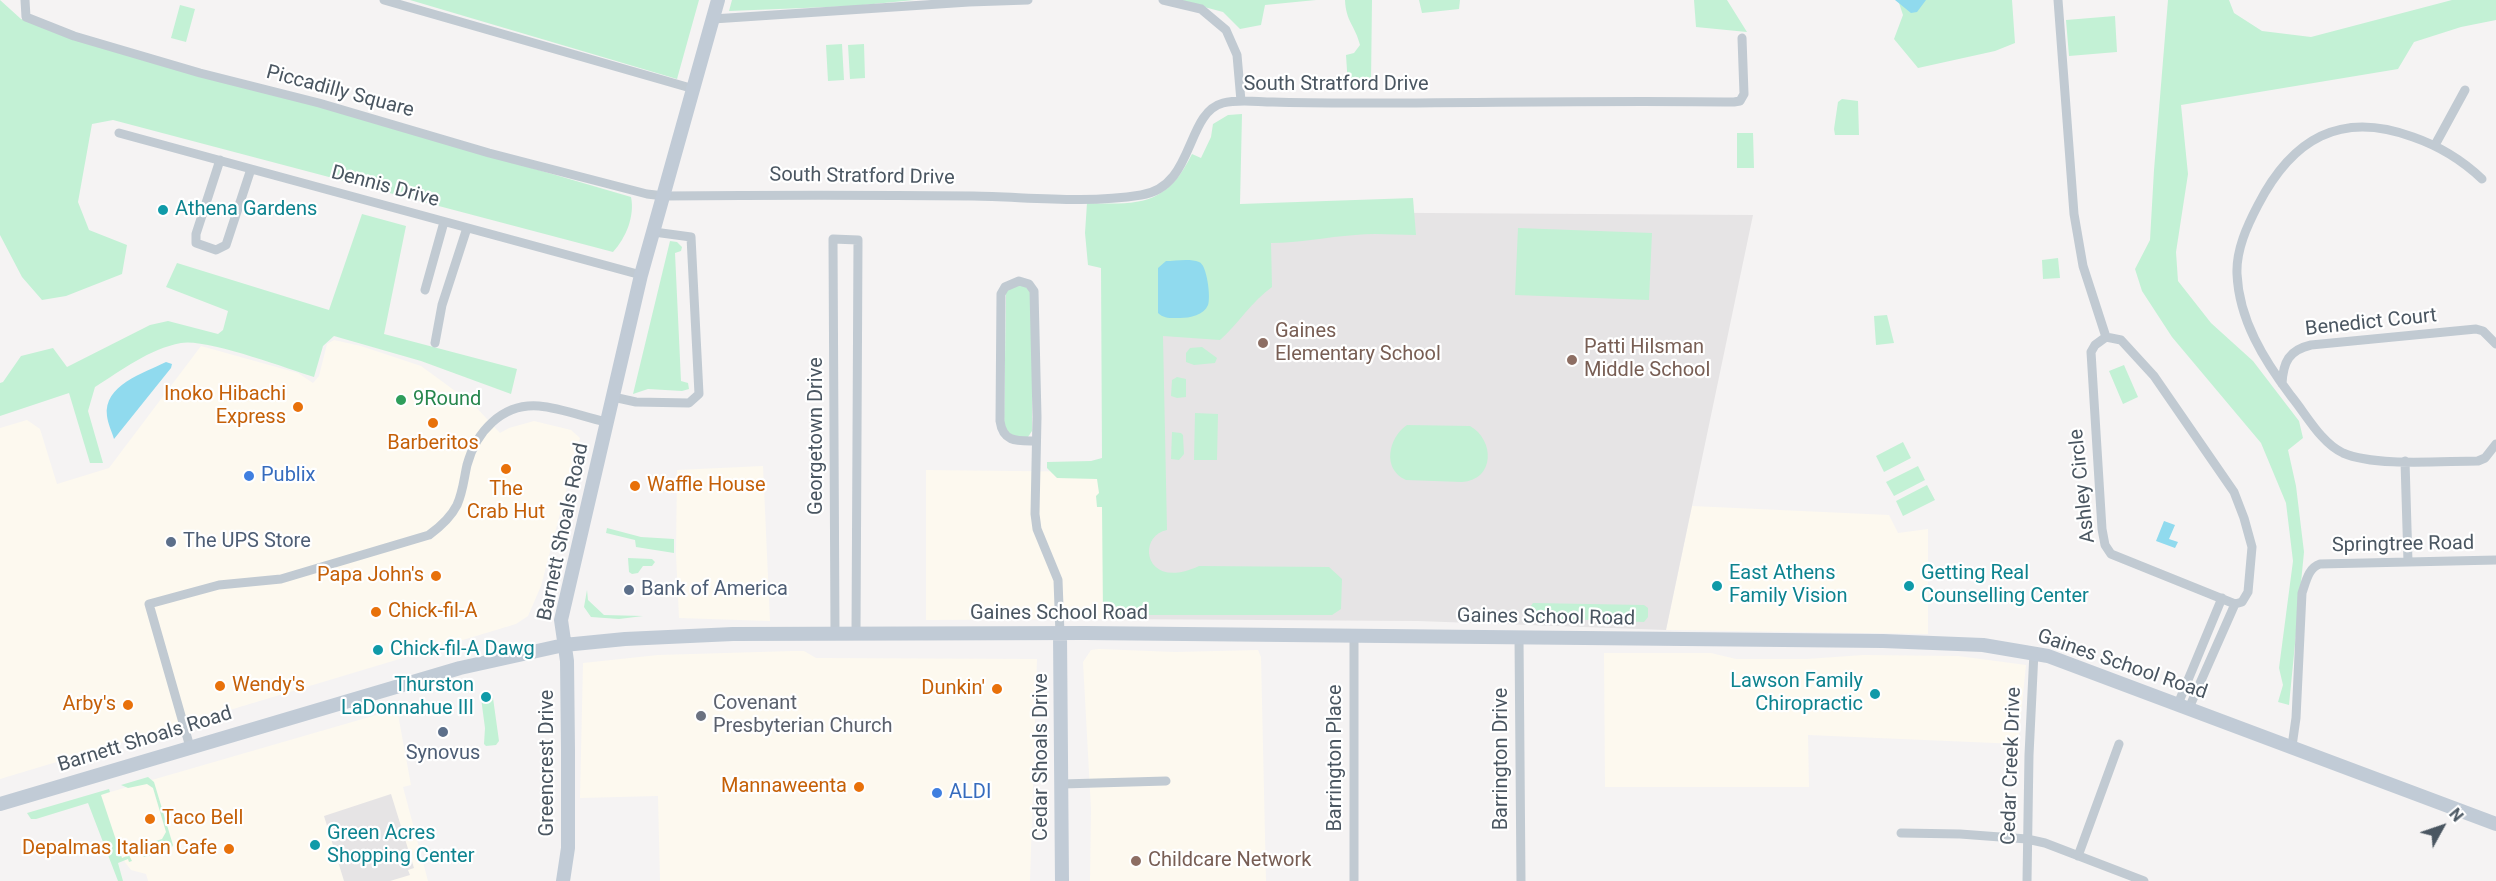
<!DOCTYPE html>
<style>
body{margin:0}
#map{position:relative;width:2496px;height:881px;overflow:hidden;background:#f5f3f3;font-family:Roboto,sans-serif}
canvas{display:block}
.north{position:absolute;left:2412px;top:797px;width:60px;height:60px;-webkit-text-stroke:4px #fff;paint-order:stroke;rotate:50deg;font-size:16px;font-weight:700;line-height:24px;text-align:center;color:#4a5661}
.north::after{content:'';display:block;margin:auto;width:21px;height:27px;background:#4a5661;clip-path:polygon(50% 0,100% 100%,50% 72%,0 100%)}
</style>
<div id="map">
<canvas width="2496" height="881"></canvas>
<div class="north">N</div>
</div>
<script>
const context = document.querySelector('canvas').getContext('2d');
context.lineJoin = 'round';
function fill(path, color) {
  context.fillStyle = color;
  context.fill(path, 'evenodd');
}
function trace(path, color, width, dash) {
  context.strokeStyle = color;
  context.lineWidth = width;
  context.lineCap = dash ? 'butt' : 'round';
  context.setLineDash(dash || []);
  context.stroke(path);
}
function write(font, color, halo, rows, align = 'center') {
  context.font = font + ' Roboto,sans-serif';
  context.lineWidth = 4.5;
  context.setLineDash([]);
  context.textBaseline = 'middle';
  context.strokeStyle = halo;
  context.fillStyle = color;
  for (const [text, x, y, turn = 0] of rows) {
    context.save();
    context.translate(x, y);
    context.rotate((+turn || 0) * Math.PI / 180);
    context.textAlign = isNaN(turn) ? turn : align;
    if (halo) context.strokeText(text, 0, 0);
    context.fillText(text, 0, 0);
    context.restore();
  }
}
fill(new Path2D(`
 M334,340L361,346L421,366L473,404L500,433L509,428L534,421L571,430L580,438L541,586L528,616L516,624L0,779V428L27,420L40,429L57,484L109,468L201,346L298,373L313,383L319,376L327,344Z
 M763,466L770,621L679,618L676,554L677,470Z
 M926,470L1103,472L1105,619L926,620Z
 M1692,506L1889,515L1898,533L1928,529V634L1666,630Z
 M1099,649L1175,652L1258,650L1261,657L1266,881H1090L1091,809L1083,662L1091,650Z
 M793,651H804L816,658L1037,659L1030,881H660L658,796L580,798L583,663L658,655Z
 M1604,653H1711L1736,659H1807L1863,655L1958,656L2026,665L2018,744L1808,735L1809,787H1605Z
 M397,709L411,785L403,787L428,881H148L146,874L131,870L121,857L100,795Z`), '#fdf9ef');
fill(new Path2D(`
 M1105,211L1753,215L1666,630L1418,621L1105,619Z
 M391,794L414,868L408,870L410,875L390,881H344L324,816Z`), '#e6e4e5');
fill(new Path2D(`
 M0,0L21,19L631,197C635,216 626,238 613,252L113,120L92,124L78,202L89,230L127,245L122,274L66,296L42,300L22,277L0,235Z
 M410,0H699L677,79Z
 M732,0H914L853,6L729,11Z
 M1178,0H1316L1265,5L1261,25L1240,29L1223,12Z
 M1345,0H1372L1371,83L1348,86L1346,55L1354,53L1360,45C1355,25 1346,22 1345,0Z
 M1419,0H1460L1459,9L1422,13Z
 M1694,0H1727L1747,32L1696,27Z
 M1898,0H2012L2015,43L1995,51L1918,68L1894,39L1903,15Z
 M2168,0H2229L2234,13L2262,31L2311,37L2452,0H2496V20L2461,27L2414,42L2398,69L2181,105L2188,174L2176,252L2178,281L2211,323L2253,361L2299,421L2303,438L2288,450L2296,486L2304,552L2289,705L2278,702L2283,685L2279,668L2293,561L2286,503L2261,443L2172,337L2142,291L2135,269L2150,240L2154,170Z
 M180,5L195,9L186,42L171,38Z
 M2115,16L2117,52L2069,56L2066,20Z
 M842,44L844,80L828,81L826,45Z
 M864,44L865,78L850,79L848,45Z
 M1842,99L1858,101L1859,135H1835L1834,129L1838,102Z
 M1242,114L1240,204L1413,198L1416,235C1396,235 1375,233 1355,235C1326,237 1300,243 1271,243L1272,287C1252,301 1238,324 1220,340L1163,336L1167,530C1136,536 1144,592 1199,566L1329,567L1342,579L1341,609L1332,615H1103L1102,507H1097L1096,496L1099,493L1097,479L1057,478L1047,468V462L1091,461L1102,458L1101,268L1088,265L1085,233L1087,203C1140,205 1167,205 1192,154L1201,158L1211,137L1213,124L1228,115Z
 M1737,133H1753L1754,168H1737Z
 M362,214L406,226L384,334L517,369L511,394L421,361L334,336L323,346L314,377C286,368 205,338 181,343C149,349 122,370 95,387L88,411L103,463H90L69,393L0,416V383L3,382L21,356L53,348L67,367L150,325L168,321L218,334L223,330L228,311L166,287L177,263L329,310Z
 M1518,228L1652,233L1649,300L1515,295Z
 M670,241L677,242L682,247L681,251L675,253L681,381L688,383L689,389L682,391L648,389L633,394Z
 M2058,258L2060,278L2043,279L2042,260Z
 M1021,284L1029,289L1032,297V431L1028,437H1013L1004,427L1006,293L1009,287Z
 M1887,315L1894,343L1876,345L1874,316Z
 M1202,347L1217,358L1215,363L1194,365L1186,362V353L1190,348Z
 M2124,365L2138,397L2123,404L2109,371Z
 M1177,377L1186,379V397L1177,398L1171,396L1172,380Z
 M1195,413L1218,414L1217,460H1194Z
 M1407,425L1470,426C1495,440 1495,480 1462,482L1406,480C1381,469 1389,437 1407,425Z
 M1172,432L1181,433L1183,435L1184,454L1179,460L1171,459Z
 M1903,442L1911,458L1884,472L1876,456Z
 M1918,466L1925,480L1894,496L1886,482Z
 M1927,485L1935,500L1903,516L1896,501Z
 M607,528L641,537L674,539V553L636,547L635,540L606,533Z
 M628,558L652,559L655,562L652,566H643L638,573L632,574L629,572Z
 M587,590L588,600L604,615L643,616L619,619L591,617L584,607Z
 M1533,603L1644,605L1648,608V617L1644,622L1537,618L1531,614L1528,615L1527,611Z
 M486,693H490L493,698L499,741L496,745L486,746L484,744L485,728L481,698Z
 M148,777L154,782L173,845L171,849L144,857L141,853L144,845L162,839L166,832L153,788L147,784L128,788L121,785Z
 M109,789L110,792L101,795L122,858L129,855L132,861L129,862L128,859L118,863L123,881H118L88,803L36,819H31L27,813Z`), '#c3f1d5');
fill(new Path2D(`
 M1895,0H1926L1917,12L1911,13Z
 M1166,261C1175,261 1190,258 1199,262C1207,264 1211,298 1208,305C1204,315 1190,318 1180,318C1172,318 1164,319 1158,313V268Z
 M166,362L172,364L171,368L114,439C112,432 108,424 107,416C103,385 144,373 166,362Z
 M2164,521L2175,525L2169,539L2178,542L2175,548L2156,541Z`), '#90daee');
trace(new Path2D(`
 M25,0L26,17L74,36L200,73L319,103L489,153L647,194L664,196C767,195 870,195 973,196C1029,197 1085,204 1141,195C1195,187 1185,113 1223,103C1239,99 1257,102 1273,102C1302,103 1330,103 1358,103C1483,103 1609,100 1734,102L1740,101L1744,94L1742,38
 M384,0L694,89
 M1163,0L1201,9L1226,30L1237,55L1241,101
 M2058,0L2074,214L2083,266L2106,337
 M713,19L969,2L1028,0
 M119,133L641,275
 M2435,145L2465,90
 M220,160L196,234V243L216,250L226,245L251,169
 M2482,179C2461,159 2439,146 2413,137C2340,110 2292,139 2258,205C2247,226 2236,250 2237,274C2239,320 2264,360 2291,396C2306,414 2321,443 2343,453C2376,467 2441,461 2478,461L2485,458L2496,444
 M425,290L444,222
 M2106,337L2121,340L2154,376L2234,492L2244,518L2252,547L2248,592L2242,602L2235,604L2111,554L2105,545L2102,529L2091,352L2095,345Z
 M435,343L442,305L467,228
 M2282,384C2283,362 2289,350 2311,345L2476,329L2483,331L2496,344
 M613,397L636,402L689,403L699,394L691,237L654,232
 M1036,441C1018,441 1003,443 1000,421L1001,294L1005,287L1019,281L1029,284L1034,291L1037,417L1035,514L1037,529L1058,580L1060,634
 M2405,461L2408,562
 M835,633L833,239L858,240L856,633
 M1354,635V881
 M1519,637L1521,881
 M2178,704L2222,598
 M2189,708L2235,604
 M2292,746L2296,718L2302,593C2306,582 2308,568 2320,564L2496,560
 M190,747L149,604L219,585L281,579L429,535C440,527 451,517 457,505C463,492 464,478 467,465C476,432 502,403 539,406C561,408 584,417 606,422
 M1062,784L1166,781
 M1901,833L1960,834L2027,839L2045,843L2144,881
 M2078,856L2119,744
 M2027,881L2029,755L2034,652`), '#c1cad2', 9);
trace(new Path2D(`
 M1060,634L1062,881
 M0,804L460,668L564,645L625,639L733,634L1085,633L1883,641L1983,645L2048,656L2496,824
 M563,881L568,848V750L567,661L561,620L641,275L718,0`), '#c1cbd6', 14);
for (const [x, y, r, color] of [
 [163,210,6,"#0f9aa8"],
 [1263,343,6,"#8d6e63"],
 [1572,360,6,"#8d6e63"],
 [401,400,6,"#2e9e5b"],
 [298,407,6,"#e8710a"],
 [433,423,6,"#e8710a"],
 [506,469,6,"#e8710a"],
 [249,476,6,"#3f7fe0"],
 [635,486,6,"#e8710a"],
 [171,542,6,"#5c6f8a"],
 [436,576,6,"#e8710a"],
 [1717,586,6,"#0f9aa8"],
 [1909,586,6,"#0f9aa8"],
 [629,590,6,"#5c6f8a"],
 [376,612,6,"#e8710a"],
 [378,650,6,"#0f9aa8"],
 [220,686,6,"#e8710a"],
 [997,689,6,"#e8710a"],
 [1875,694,6,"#0f9aa8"],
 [486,697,6,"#0f9aa8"],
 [128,705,6,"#e8710a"],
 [701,716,6,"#6b7280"],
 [443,732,6,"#5c6f8a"],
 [859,787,6,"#e8710a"],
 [937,793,6,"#3f7fe0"],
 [150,819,6,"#e8710a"],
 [315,845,6,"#0f9aa8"],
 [229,849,6,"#e8710a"],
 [1136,861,6,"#8d6e63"]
]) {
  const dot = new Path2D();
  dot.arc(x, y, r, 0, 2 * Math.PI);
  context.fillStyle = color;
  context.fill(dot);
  trace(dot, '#fff', 2);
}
write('20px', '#4a5661', '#fff', [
 ["South Stratford Drive",1336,85],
 ["Piccadilly Square",340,92,15],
 ["South Stratford Drive",862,177,1],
 ["Dennis Drive",385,187,15],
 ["Benedict Court",2371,323,-6],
 ["Georgetown Drive",817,436,-90],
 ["Ashley Circle",2083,486,-96],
 ["Barnett Shoals Road",564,532,-78],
 ["Springtree Road",2403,545,-1],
 ["Gaines School Road",1059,614],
 ["Gaines School Road",1546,618,1],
 ["Gaines School Road",2122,665,19],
 ["Barnett Shoals Road",145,740,-17],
 ["Cedar Shoals Drive",1042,757,-90],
 ["Barrington Place",1336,758,-90],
 ["Barrington Drive",1502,759,-90],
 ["Greencrest Drive",548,763,-90],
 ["Cedar Creek Drive",2012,766,-88]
]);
write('20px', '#0d838f', '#fff', [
 ["Athena Gardens",175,210],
 ["East Athens",1729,574],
 ["Family Vision",1729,597],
 ["Getting Real",1921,574],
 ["Counselling Center",1921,597],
 ["Chick-fil-A Dawg",390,650],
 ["Lawson Family",1863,682,"right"],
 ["Chiropractic",1863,705,"right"],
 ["Thurston",474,686,"right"],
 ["LaDonnahue III",474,709,"right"],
 ["Green Acres",327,834],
 ["Shopping Center",327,857]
], 'left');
write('20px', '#785e54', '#fff', [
 ["Gaines",1275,332],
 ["Elementary School",1275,355],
 ["Patti Hilsman",1584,348],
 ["Middle School",1584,371],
 ["Childcare Network",1148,861]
], 'left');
write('20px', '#c56008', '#fff', [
 ["Inoko Hibachi",286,395],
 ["Express",286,418],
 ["Barberitos",433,444,"center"],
 ["Waffle House",647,486,"left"],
 ["The",506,490,"center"],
 ["Crab Hut",506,513,"center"],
 ["Papa John's",424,576],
 ["Chick-fil-A",388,612,"left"],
 ["Wendy's",232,686,"left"],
 ["Dunkin'",985,689],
 ["Arby's",116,705],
 ["Mannaweenta",847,787],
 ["Taco Bell",162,819,"left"],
 ["Depalmas Italian Cafe",217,849]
], 'right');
write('20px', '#27864d', '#fff', [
 ["9Round",413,400]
], 'left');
write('20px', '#366cbe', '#fff', [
 ["Publix",261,476],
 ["ALDI",949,793]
], 'left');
write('20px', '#4e5e75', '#fff', [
 ["The UPS Store",183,542],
 ["Bank of America",641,590],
 ["Synovus",443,754,"center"]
], 'left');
write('20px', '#5b616d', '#fff', [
 ["Covenant",713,704],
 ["Presbyterian Church",713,727]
], 'left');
</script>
